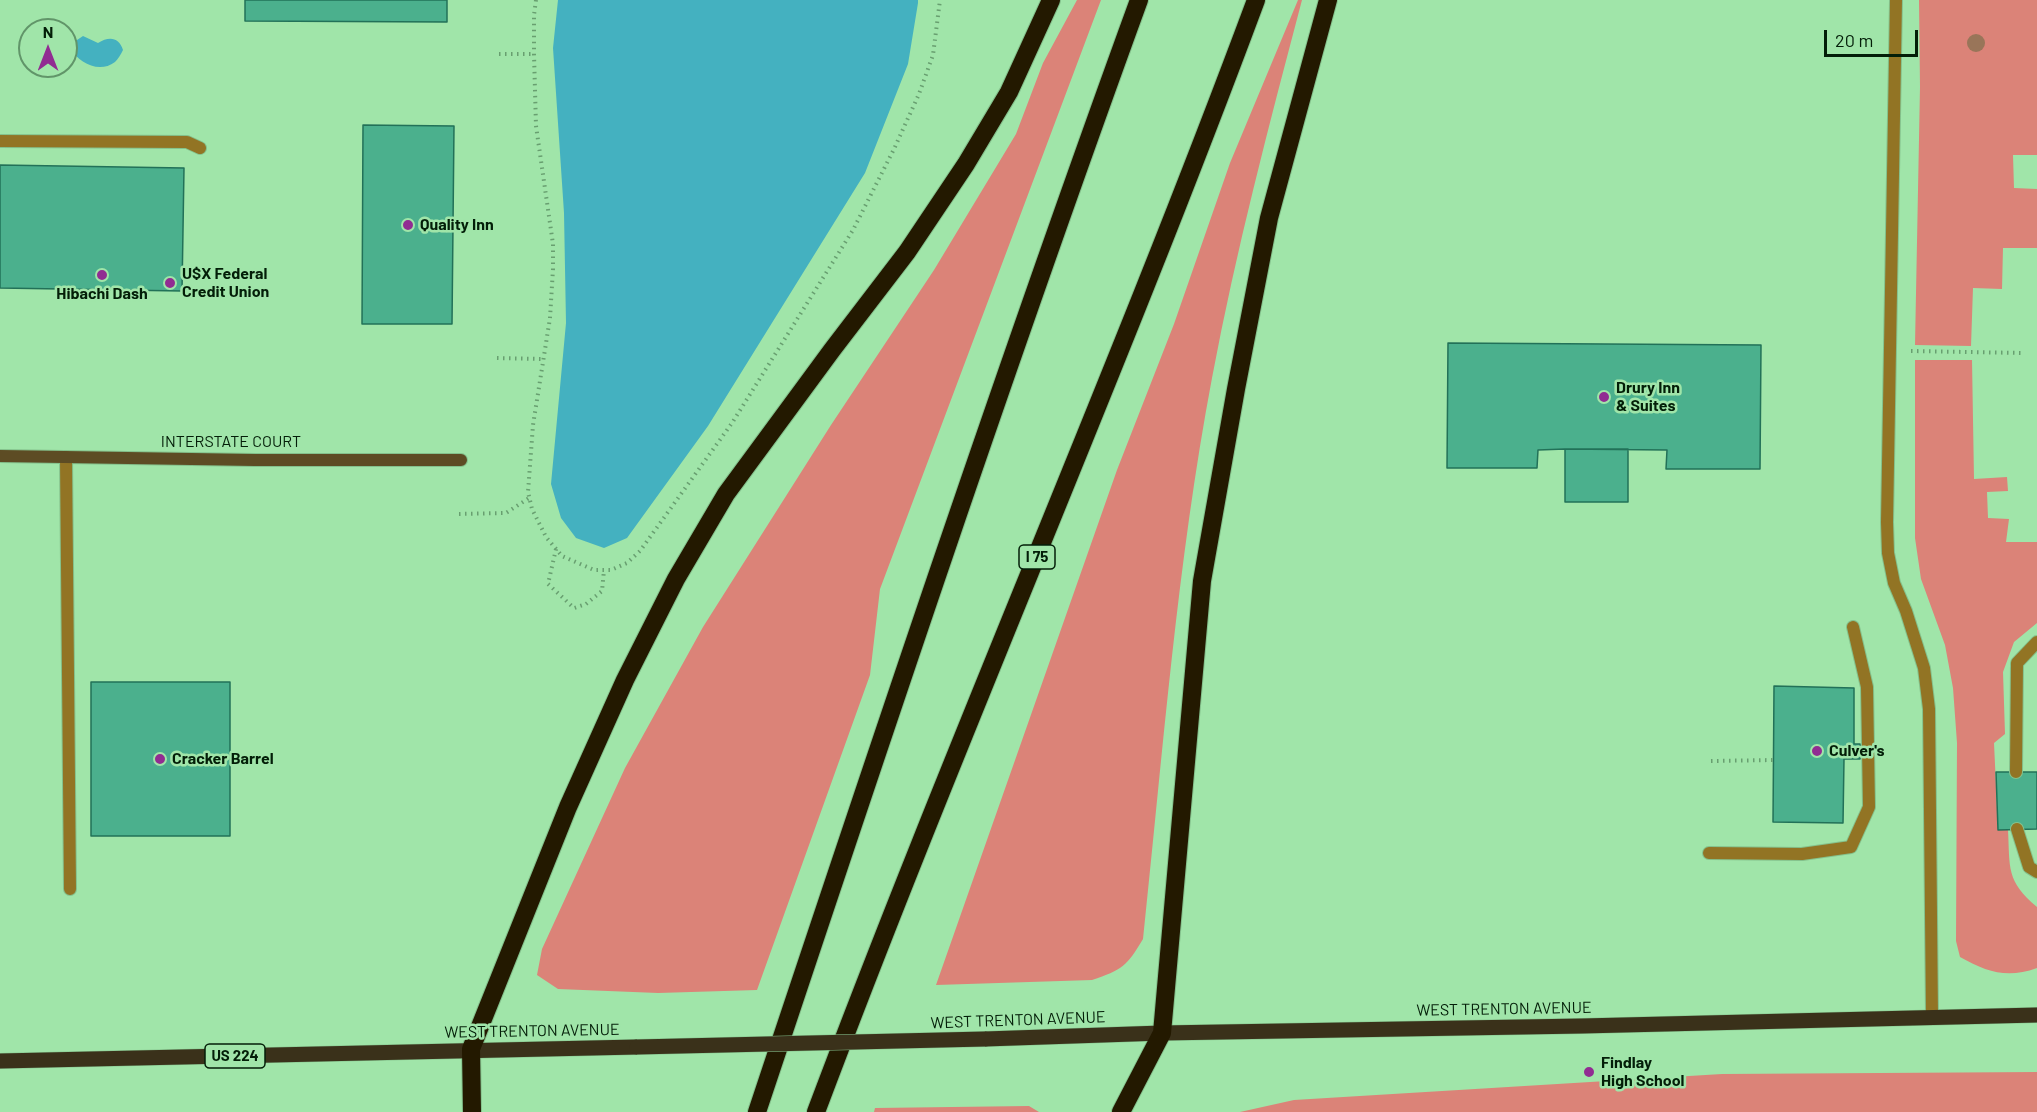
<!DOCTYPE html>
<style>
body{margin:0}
#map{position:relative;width:2037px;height:1112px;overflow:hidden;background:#a0e5a9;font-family:Barlow,sans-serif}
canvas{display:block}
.north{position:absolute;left:18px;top:18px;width:60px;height:60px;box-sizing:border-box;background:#a0e5a9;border:2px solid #619569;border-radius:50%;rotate:0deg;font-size:16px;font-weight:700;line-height:24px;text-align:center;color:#031e08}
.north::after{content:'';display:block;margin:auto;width:21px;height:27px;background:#912c92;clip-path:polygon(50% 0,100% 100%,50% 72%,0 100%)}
.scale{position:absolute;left:1824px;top:30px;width:94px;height:27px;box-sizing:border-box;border:3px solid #031e08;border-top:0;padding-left:8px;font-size:18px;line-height:21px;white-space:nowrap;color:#031e08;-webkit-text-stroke:4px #a0e5a9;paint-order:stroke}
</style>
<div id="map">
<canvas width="2037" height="1112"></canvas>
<div class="north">N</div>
<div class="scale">20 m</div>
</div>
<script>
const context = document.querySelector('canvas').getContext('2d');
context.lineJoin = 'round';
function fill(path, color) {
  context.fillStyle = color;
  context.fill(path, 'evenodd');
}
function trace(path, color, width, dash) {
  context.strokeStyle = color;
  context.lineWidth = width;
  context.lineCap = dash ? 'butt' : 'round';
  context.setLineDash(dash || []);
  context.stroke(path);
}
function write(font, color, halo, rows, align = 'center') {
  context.font = font + ' Barlow,sans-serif';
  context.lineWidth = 5;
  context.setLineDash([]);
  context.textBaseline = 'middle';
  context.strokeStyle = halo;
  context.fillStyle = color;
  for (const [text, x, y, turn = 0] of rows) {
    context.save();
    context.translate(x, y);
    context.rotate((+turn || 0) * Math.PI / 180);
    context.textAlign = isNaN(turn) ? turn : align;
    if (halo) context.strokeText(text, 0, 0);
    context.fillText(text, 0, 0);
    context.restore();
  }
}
fill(new Path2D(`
 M1077,0H1101L880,589L870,675L757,990L658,993L558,989L537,975L542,949L625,768L703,627L831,425L934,270L1016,134L1043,63Z
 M1298,0H1302C1269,125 1236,250 1212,378C1177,563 1163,752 1143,939C1127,966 1122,970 1092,980L936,985L1117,470L1174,324L1230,163Z
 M1919,0H2037V155H2013L2014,188L2037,189V248H2003L2002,289L1973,288L1971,346L1915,345L1920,87Z
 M1915,360H1972L1974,479L2007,477L2008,491L1987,492L1988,518L2009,519L2006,542H2037V623L2014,642L2003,672L2005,734L1994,743L1998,829L2008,830C2010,868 2006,881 2037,907V968C2007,979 1987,972 1960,957L1956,941L1957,743L1953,688L1945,645L1921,579L1915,538Z
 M2037,1072V1112H1240L1294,1100L1722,1074Z
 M1029,1106L1039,1112H874L875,1108Z`), '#db8378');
fill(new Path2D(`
 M558,0H918V3L908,64L865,173L708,426L627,538L604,548L576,538L561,518L551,484L566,323L564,213L553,48Z
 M83,36L98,43C109,36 119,37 123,50C121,54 118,59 115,62C99,74 79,63 70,48L74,42Z`), '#44b1c0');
const building = new Path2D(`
 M245,0H447V22L245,21Z
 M363,125L454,126L452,324H362Z
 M0,165L184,168L182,291L0,288Z
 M1448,343L1761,345L1760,469H1666L1667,450L1565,449L1538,450L1537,468H1447Z
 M1565,449H1628V502H1565Z
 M91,682H230V836H91Z
 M1774,686L1854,688V744H1860V759H1844L1843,823L1773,822Z
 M1996,772H2037V829L1998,830Z`);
fill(building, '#4bb08d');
trace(building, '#227158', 1.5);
const lane = new Path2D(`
 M1896,0L1887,522L1888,553L1894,583L1906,611L1924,668L1929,709L1932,1017
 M0,141L187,142L200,148
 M66,457L70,889
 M2016,772L2017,663L2037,642
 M2017,829L2029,867L2037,872
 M1709,853L1802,854L1851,847L1869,807L1867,687L1853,627`);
const secondary = new Path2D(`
 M0,456L255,460H461`);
const primary = new Path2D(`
 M985,1039L1162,1033L1582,1026L2037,1015
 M0,1061L637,1047`);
const highway = new Path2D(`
 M472,1112L471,1049L568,807L625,680L676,579L726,494L832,350L907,252L966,164L1009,92L1051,0
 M757,1112C881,740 1005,368 1139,0
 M816,1112C956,739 1117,374 1256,0
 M1121,1112L1162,1033L1202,581L1236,389L1269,218L1328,0`);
trace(lane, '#84c18c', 14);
trace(secondary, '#84c18c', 14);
trace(primary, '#84c18c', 16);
trace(highway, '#84c18c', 20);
trace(new Path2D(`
 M536,0L534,15V54L536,126L553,244V269L550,318L533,425L528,492L532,509L546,537L562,556L594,570H611L627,563L640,551L732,423L853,230L894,149L919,94L933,55L940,0
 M499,54H534
 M1911,351L2023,353
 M497,358L544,359
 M459,514L506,513L529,498
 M556,549L548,584L574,608L586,604L602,591L604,570
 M1711,761L1773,760`), '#689f70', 4, [1.5, 4.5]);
trace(lane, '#927424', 12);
trace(secondary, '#5d4c24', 12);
trace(primary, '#3a311a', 15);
trace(highway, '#231900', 18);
const primaryBridge = new Path2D(`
 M637,1047L985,1039`);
trace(primaryBridge, '#84c18c', 16, []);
trace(primaryBridge, '#3a311a', 15);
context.fillStyle = '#997559';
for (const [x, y] of [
 [1976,43]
]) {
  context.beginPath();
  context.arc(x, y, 9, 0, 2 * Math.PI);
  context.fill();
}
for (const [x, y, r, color] of [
 [408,225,6,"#912c92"],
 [102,275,6,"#912c92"],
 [170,283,6,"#912c92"],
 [1604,397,6,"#912c92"],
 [1817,751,6,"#912c92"],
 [160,759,6,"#912c92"],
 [1589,1072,6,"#912c92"]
]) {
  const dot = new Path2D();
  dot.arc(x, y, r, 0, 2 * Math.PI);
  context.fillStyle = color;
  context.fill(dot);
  trace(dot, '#a0e5a9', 2);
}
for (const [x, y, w] of [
 [1037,557,36],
 [235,1056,60]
]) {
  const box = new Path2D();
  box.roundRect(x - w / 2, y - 12, w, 24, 4.5);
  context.fillStyle = '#a0e5a9';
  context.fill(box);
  trace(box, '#031e08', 1.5);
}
write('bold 15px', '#031e08', null, [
 ["I 75",1037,557],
 ["US 224",235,1056]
]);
write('bold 16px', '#031e08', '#a0e5a9', [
 ["Quality Inn",420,225],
 ["U$X Federal",182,274],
 ["Credit Union",182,292],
 ["Hibachi Dash",102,294,"center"],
 ["Drury Inn",1616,388],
 ["& Suites",1616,406],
 ["Culver's",1829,751],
 ["Cracker Barrel",172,759],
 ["Findlay",1601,1063],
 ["High School",1601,1081]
], 'left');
write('16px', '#031e08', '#a0e5a9', [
 ["INTERSTATE COURT",231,442],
 ["WEST TRENTON AVENUE",1504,1009,-1],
 ["WEST TRENTON AVENUE",1018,1020,-2],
 ["WEST TRENTON AVENUE",532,1031,-1]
]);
</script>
